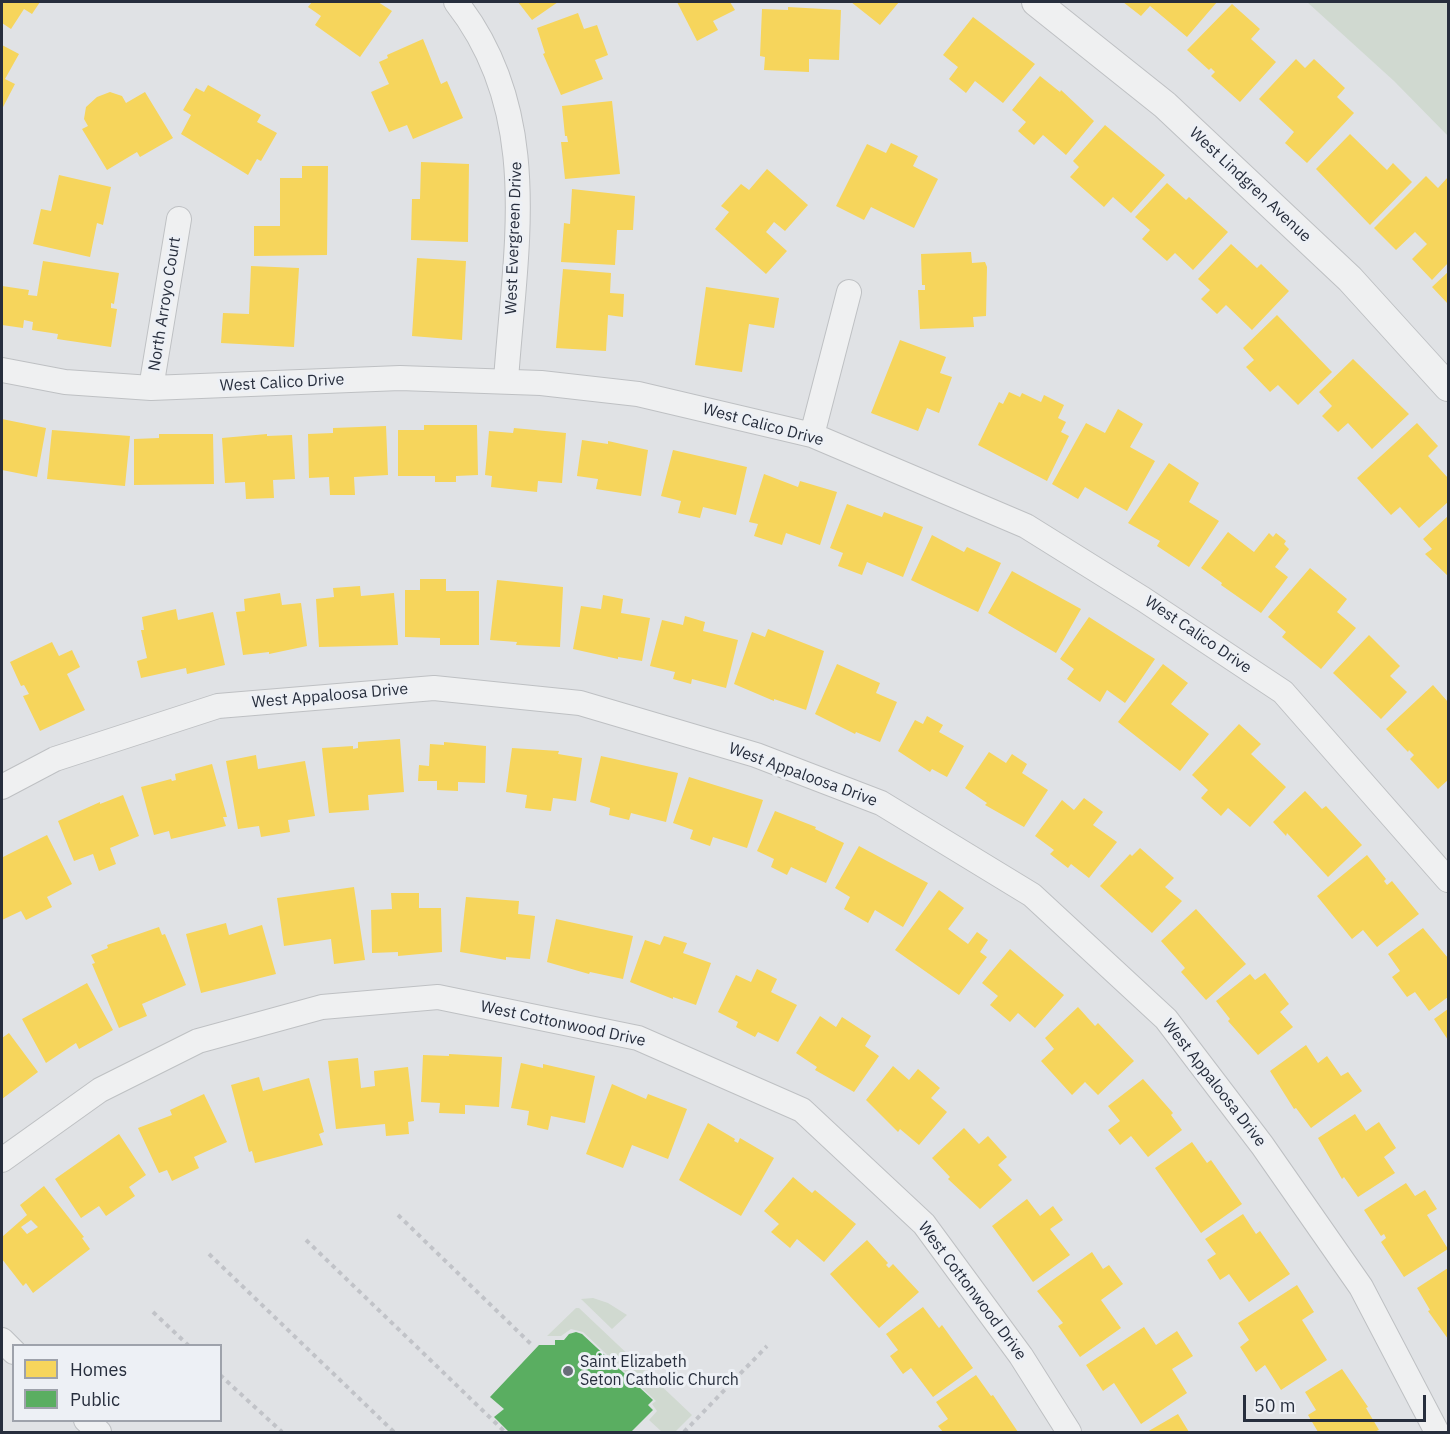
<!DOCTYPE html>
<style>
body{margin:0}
#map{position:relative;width:1450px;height:1434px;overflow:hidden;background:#e0e2e5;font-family:"IBM Plex Sans",sans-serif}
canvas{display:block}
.frame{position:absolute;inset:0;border:3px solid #272e3d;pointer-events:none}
.legend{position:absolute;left:12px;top:1344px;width:210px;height:78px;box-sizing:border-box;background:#edf0f5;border:2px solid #9ea2ab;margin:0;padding:8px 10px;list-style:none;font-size:18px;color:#272e3d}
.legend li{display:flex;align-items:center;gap:12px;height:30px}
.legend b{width:30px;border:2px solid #9ea2ab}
.scale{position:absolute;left:1243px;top:1395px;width:183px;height:27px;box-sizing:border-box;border:3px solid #272e3d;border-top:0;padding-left:8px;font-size:18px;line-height:21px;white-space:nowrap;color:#272e3d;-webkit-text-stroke:4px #edf0f5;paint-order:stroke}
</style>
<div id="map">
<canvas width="1450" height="1434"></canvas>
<div class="frame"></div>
<ul class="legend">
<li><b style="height:16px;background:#f6d55c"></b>Homes</li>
<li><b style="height:16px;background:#5aae61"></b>Public</li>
</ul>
<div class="scale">50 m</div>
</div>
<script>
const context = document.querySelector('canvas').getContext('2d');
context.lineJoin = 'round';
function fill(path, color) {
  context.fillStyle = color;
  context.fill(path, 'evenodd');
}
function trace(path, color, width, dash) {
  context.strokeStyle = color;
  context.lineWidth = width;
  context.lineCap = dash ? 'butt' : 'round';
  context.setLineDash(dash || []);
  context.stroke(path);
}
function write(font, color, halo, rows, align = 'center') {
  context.font = font + ' "IBM Plex Sans",sans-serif';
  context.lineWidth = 6;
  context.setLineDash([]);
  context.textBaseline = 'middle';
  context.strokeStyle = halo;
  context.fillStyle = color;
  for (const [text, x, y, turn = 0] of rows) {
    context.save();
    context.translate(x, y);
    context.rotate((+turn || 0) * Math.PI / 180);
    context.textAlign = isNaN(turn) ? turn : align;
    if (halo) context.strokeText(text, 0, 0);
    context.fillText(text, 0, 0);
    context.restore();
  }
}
fill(new Path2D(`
 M1307,2H1448V136L1394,81Z
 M593,1298L608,1303L627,1315L612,1329L581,1299Z
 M576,1308H579L692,1415L675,1432H662L649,1420L657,1411L652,1404L656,1401L583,1332L571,1329L561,1336H547Z`), '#d0d9d0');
fill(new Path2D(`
 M2,2H40L32,14L24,9L11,29L2,23Z
 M312,2H378L392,11L360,57L315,25L321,16L308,7Z
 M518,2H558L532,20Z
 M677,2H730L735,10L713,21L718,30L697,41Z
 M851,2H899L880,25Z
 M1123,2H1217L1187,37L1150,6L1141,16Z
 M1232,4L1260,29L1251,39L1276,62L1240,102L1211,76L1215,72L1211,68L1209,70L1187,50Z
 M788,7L841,10L839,60L809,59V72L764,70L765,57L760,56L762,9L788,10Z
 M578,13L584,29L597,25L608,55L595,60L603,79L561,95L543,54L545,53L537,28Z
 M973,17L1035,64L1003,103L975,81L966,93L949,79L958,67L943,55Z
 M423,39L441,84L447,81L463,118L413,139L407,125L389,132L371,92L389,84L379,62L388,58L387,55Z
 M2,45L19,54L5,79L15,84L2,109Z
 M1296,59L1305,68L1314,59L1345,88L1337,97L1354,113L1307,163L1285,143L1294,132L1259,99Z
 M1040,76L1060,92L1061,90L1094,121L1066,155L1043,135L1034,145L1018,131L1026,122L1012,110Z
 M208,85L261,115L257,122L277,133L261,161L257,159L248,175L181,134L191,115L183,110L196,88L204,92Z
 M110,92L122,96L126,103L145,92L173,138L140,157L137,152L107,170L82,129L88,126L84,119L86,107L97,97Z
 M612,101L620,174L565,179L561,142H568L567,136H565L562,106Z
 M1105,125L1165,175L1131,213L1113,197L1104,207L1070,177L1079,167L1073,161Z
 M1350,134L1387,170L1393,163L1412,182L1370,225L1316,169Z
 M891,143L918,156L913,166L938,179L914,228L871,207L864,220L836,206L867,144L886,153Z
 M421,162L469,164L468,242L411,240L412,199H420Z
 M302,166H328L327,255L254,256V226H280V178H302Z
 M767,169L808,205L785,231L774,222L766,232L787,251L766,274L715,229L729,212L721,206L741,184L749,190Z
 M59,175L111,187L103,225L97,223L90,257L33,244L41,209L51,211Z
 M1426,176L1438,188L1448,177V263L1432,280L1412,259L1427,244L1415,232L1396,250L1374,228Z
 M1167,183L1186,200L1189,197L1228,232L1193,270L1175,253L1167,261L1142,239L1150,230L1135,217Z
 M572,189L635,196L633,230H617L615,265L561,262L564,223L570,224Z
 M1231,244L1257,268L1261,264L1289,291L1252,330L1226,305L1217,314L1201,299L1210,290L1198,279Z
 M971,252L972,263L985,262L987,267L986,316L973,317L974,327L920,329L918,290H925V285H922L921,254Z
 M417,258L466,261L462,340L412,336Z
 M43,261L119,273L114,304L111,303V308L117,309L111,347L57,339L58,334L32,330L33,322L24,320L23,328L2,325V286L29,290L28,295L37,296Z
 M251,266L299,268L294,347L221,343L223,313L249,314Z
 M563,269L611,273L610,293L624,294L623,317L608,315L606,351L556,348Z
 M1448,272V304L1432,287Z
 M706,287L779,298L774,328L749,324L742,372L695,365Z
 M1277,315L1332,372L1298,405L1278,385L1270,392L1246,367L1254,360L1243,348Z
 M900,340L946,357L940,373L952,377L939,413L927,408L918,431L871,413Z
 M1353,359L1409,414L1372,449L1348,423L1338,432L1322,416L1332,406L1319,392Z
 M1009,392L1020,397L1022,393L1041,402L1044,395L1064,405L1058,418L1066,422L1061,432L1069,436L1047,481L978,445L999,402L1003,404Z
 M1118,409L1143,424L1130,447L1155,461L1127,511L1085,487L1078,499L1052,484L1086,423L1105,433Z
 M2,419L46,428L37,477L2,470Z
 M1417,423L1438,446L1428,456L1448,478V502L1419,528L1400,507L1391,515L1357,478Z
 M424,425H477L478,475L456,476V482H435V476H398V430H424Z
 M386,426L388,475L354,477L355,495H330L329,477L309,478L308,434L333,433V428Z
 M514,428L566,433L562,483L538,481L537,492L491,487L492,476L485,475L489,431L513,433Z
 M52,430L130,436L125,486L47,479Z
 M159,434H213L214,484L134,485V439L159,438Z
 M267,434V436L292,435L295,479L273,480L274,498L246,499L245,482L225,483L222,438Z
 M582,440L608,444V441L648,450L641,496L596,489L598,479L577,476Z
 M673,450L747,467L736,515L703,507L700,518L678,513L681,501L661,496Z
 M1169,463L1199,483L1189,502L1219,521L1189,567L1157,546L1160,541L1128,523Z
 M764,474L798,487L800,481L837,492L820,545L786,533L782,545L754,536L758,524L749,522Z
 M847,504L882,517L884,512L923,527L903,577L867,562L862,575L838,566L843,553L830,548Z
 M1448,516V576L1425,554L1432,549L1423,539Z
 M1228,532L1254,552L1269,533L1273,537L1276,533L1286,541L1284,544L1289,549L1275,567L1288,577L1261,613L1221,585L1222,583L1201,568Z
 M932,535L964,552L967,547L1001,563L978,612L911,580Z
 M1310,568L1347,599L1337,612L1356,628L1321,669L1282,637L1286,632L1268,617Z
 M1012,571L1081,609L1056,653L988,613Z
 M420,579H446V591H479V645H440V638L405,637V590H420Z
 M497,580L563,587L560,647L516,645L517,642L490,640Z
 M360,586L361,596L394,593L398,645L319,647L316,599L334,597L333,588Z
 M280,593L282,605L301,603L307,646L269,654V652L243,655L236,612L245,611L244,599Z
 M603,595L623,599L621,613L650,618L642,661L618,657V659L573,649L581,606L601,609Z
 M176,609L178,620L213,612L225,665L187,674L186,668L141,678L137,661L147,658L141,630H144L142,617Z
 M685,616L705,622L703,631L738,640L726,688L692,679L691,684L673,679L675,672L650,666L662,620L683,625Z
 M1089,617L1155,659L1125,703L1107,690L1100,702L1067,679L1074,669L1060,659Z
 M768,629L824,651L806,710L774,699V701L734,684L752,632L765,637Z
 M1369,635L1400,666L1390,676L1407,692L1381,719L1333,673Z
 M52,642L59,656L72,650L80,667L67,674L85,710L40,731L23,696L29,694L24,685L21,686L10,662Z
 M837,664L880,683L876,693L897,702L880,742L856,732L855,734L815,714Z
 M1163,664L1188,683L1171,704L1209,734L1180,771L1118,722Z
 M1433,685L1448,702V780L1438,789L1410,759L1414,755L1409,750L1408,752L1386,729Z
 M927,716L943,725L939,732L964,746L947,777L932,769L930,772L898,751L915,720L923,724Z
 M1239,724L1261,744L1251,754L1286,787L1250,827L1228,808L1221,816L1201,798L1208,790L1192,775Z
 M400,739L404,792L368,795L369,810L329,813L322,748L353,746V749L358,748V742Z
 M444,742L486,746L485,783L458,782V791L437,790V781H418L419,765L429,766L430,744L444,745Z
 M512,748L559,751L558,754L582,758L576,801L553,798L551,811L525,808L527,795L506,792Z
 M989,752L1006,763L1012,754L1027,764L1022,773L1048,790L1024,827L985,805L987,803L965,788Z
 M256,755L258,769L305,761L315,816L288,820L290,832L261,837L259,826L238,829L226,761Z
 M601,756L678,773L666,822L631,813L629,820L609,815L610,808L590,802Z
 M212,764L227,817H223L226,826L171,839L169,831L154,835L141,787L171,779L172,781L176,780L175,774Z
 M689,777L763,800L747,848L713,837L710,846L690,839L693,830L673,823Z
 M1305,791L1322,809L1326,806L1362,845L1328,877L1287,833L1286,836L1273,822Z
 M123,795L139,836L110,848L116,864L99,871L93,854L74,861L58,821L100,802V804Z
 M1084,798L1103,812L1093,825L1117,842L1089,878L1071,864L1068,868L1050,854L1054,850L1035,836L1062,800L1074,810Z
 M775,811L816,827L815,829L844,843L826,883L791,867L787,875L771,867L774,859L757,851Z
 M47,835L72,884L47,897L52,907L26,920L21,911L2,920V854L3,857Z
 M859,846L928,883L903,927L875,910L868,923L844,909L850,897L835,888Z
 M1140,848L1174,878L1165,887L1182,901L1152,933L1100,886L1130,854L1132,856Z
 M1367,855L1386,879L1384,881L1387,885L1392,881L1419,914L1377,947L1363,930L1352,939L1317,896Z
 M354,887L365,960L334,964L331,939L284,946L277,898Z
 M939,890L964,908L948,929L968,944L977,932L988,940L980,952L987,957L959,995L895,950Z
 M391,893H419V908H441L442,952L398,956V952L372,953L371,910L392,909Z
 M466,897L519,901L518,914L535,916L530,959L506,957V960L460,952Z
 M1196,909L1246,964L1206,1000L1181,972L1185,968L1161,941Z
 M556,919L633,936L623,979L590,972L589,974L547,962Z
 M226,923L229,935L262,925L276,974L201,993L186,934Z
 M159,927L162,935L165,934L186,985L142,1004L147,1016L119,1028L92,964L95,963L91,955L108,948L107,945Z
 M1423,928L1448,958V997L1429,1011L1415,992L1407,997L1392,977L1400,971L1388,954Z
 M664,936L687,943L683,953L711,963L696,1005L673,997V999L630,982L645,940L660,945Z
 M1010,949L1064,995L1035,1028L1018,1013L1010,1022L990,1005L998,996L982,983Z
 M757,969L777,979L771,992L797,1005L778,1042L758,1032L755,1037L736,1027L738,1022L718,1012L736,975L751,982Z
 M1265,973L1289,1004L1280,1012L1293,1027L1258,1055L1228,1021L1230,1019L1216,1001L1250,974L1255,980Z
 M87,983L113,1030L79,1049L76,1043L46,1063L22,1019Z
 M1078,1007L1095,1026L1098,1023L1134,1061L1098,1095L1085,1082L1072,1095L1041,1061L1054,1049L1045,1038Z
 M1448,1009V1040L1434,1019Z
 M820,1016L836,1027L842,1017L871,1036L865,1046L879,1056L854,1092L815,1070L817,1067L796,1053Z
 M9,1033L38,1072L2,1099V1038Z
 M1306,1045L1318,1063L1327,1056L1341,1076L1348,1072L1362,1091L1311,1128L1296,1108L1294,1109L1270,1071Z
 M449,1054L502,1057L499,1107L465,1105V1114L439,1113L440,1103L421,1102L423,1055L449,1056Z
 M358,1058L361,1088L375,1086L374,1071L408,1067L414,1121L408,1122L409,1134L386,1136L385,1124L336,1129L328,1061Z
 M521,1063L543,1068V1064L595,1076L585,1123L551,1116L548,1130L527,1125L529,1111L511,1108Z
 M893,1066L909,1080L918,1069L940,1088L931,1098L947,1112L919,1145L900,1129L898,1132L866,1100Z
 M259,1077L263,1091L309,1078L324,1132L319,1134L323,1145L255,1163L252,1151L249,1152L231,1085Z
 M1143,1079L1173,1113L1171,1115L1182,1130L1148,1157L1131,1136L1120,1145L1108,1130L1120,1121L1108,1106Z
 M612,1084L646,1099L648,1094L687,1109L668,1159L632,1145L623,1168L586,1154Z
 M204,1094L227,1142L194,1157L199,1168L172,1181L167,1170L159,1173L138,1128L172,1115L170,1110Z
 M1355,1114L1366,1131L1379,1122L1396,1148L1384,1157L1395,1173L1358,1197L1344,1177L1342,1179L1318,1138Z
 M708,1123L735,1139L734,1141L738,1143L740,1138L774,1158L741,1216L679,1180Z
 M964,1128L979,1144L988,1136L1007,1157L998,1165L1012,1180L980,1209L948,1179L950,1177L932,1158Z
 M119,1134L146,1175L129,1187L135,1196L106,1216L99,1206L81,1218L55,1179Z
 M1192,1142L1207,1163L1211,1160L1242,1204L1201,1233L1155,1168Z
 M793,1177L812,1193L815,1190L856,1224L824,1262L797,1239L790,1248L771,1232L779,1224L764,1211Z
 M1406,1183L1415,1196L1425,1190L1437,1209L1427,1215L1448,1249L1404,1277L1381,1242L1386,1238L1384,1234L1381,1236L1364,1210Z
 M44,1186L84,1237L82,1238L90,1249L33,1293L26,1283L23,1286L2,1259V1237L27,1215L20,1205ZM31,1220L38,1227L27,1234L21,1227Z
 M1027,1199L1040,1216L1053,1206L1063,1220L1050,1229L1070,1255L1033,1282L992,1226Z
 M1243,1214L1256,1234L1260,1231L1290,1274L1249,1302L1229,1274L1220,1280L1207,1260L1216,1254L1205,1239Z
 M867,1240L888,1263L886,1265L889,1268L893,1264L919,1292L879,1328L830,1274Z
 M1092,1252L1103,1269L1109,1265L1123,1284L1101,1300L1121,1328L1080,1357L1058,1326L1063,1323L1037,1291Z
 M1448,1268V1339L1428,1311L1430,1310L1417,1288Z
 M1297,1285L1314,1312L1302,1320L1327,1360L1281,1390L1265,1365L1256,1372L1240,1347L1249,1340L1238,1323Z
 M923,1307L939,1328L942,1325L973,1368L933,1397L911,1368L903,1374L890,1356L898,1350L886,1334Z
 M1144,1327L1156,1345L1177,1331L1193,1356L1172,1369L1187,1393L1141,1424L1114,1383L1103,1391L1086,1365Z
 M1342,1369L1368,1407L1366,1408L1379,1430L1374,1432H1318L1308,1415L1316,1410L1305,1392Z
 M976,1375L991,1396L993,1395L1018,1432H943L938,1426L948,1419L936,1402Z
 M1178,1414L1189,1432H1147Z`), '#f6d55c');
fill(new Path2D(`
 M576,1332L582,1334L653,1400L648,1405L653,1410L631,1432H509L494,1417L504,1409L490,1397L539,1345H555V1340H564L569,1334Z`), '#5aae61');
const minor = new Path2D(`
 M456,2C544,114 515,249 506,380
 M2,370L65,382L151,388L400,378L541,383L638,394L812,435L1026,526L1143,599L1283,692L1448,880
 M151,388L179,219
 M812,435L849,292
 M2,787L55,759L218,706L434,688L580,703L756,755L881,803L1032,895L1166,1019L1262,1145L1361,1287L1437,1432
 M2,1160L100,1090L198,1041L322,1007L438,997L638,1038L802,1110L924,1224L1021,1356L1069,1432
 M2,1340L14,1352
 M86,1420L99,1432`);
const tertiary = new Path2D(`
 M1036,2L1165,105L1350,279L1448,387`);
trace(minor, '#bec0c3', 26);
trace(tertiary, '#bec0c3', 30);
trace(new Path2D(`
 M398,1215L533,1346
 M306,1240L505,1432
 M209,1254L394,1432
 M153,1312L189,1346
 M220,1375L282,1432
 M684,1432L767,1346`), '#c1c3c8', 4, [4.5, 4.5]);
trace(minor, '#eff0f1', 24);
trace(tertiary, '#eff0f1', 28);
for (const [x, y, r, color] of [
 [568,1371,6,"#686d78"]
]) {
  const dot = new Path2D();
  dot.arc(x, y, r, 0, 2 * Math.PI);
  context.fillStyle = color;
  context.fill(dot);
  trace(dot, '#edf0f5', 2);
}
write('16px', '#272e3d', '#edf0f5', [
 ["West Lindgren Avenue",1250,185,43],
 ["West Evergreen Drive",514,238,-88],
 ["North Arroyo Court",165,304,-81],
 ["West Calico Drive",282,383,-3],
 ["West Calico Drive",763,425,15],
 ["West Calico Drive",1198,635,34],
 ["West Appaloosa Drive",330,696,-5],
 ["West Appaloosa Drive",803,775,20],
 ["West Cottonwood Drive",563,1024,12],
 ["West Appaloosa Drive",1214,1083,52],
 ["West Cottonwood Drive",972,1291,53]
]);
write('16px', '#272e3d', '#edf0f5', [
 ["Saint Elizabeth",580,1362],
 ["Seton Catholic Church",580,1380]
], 'left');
</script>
